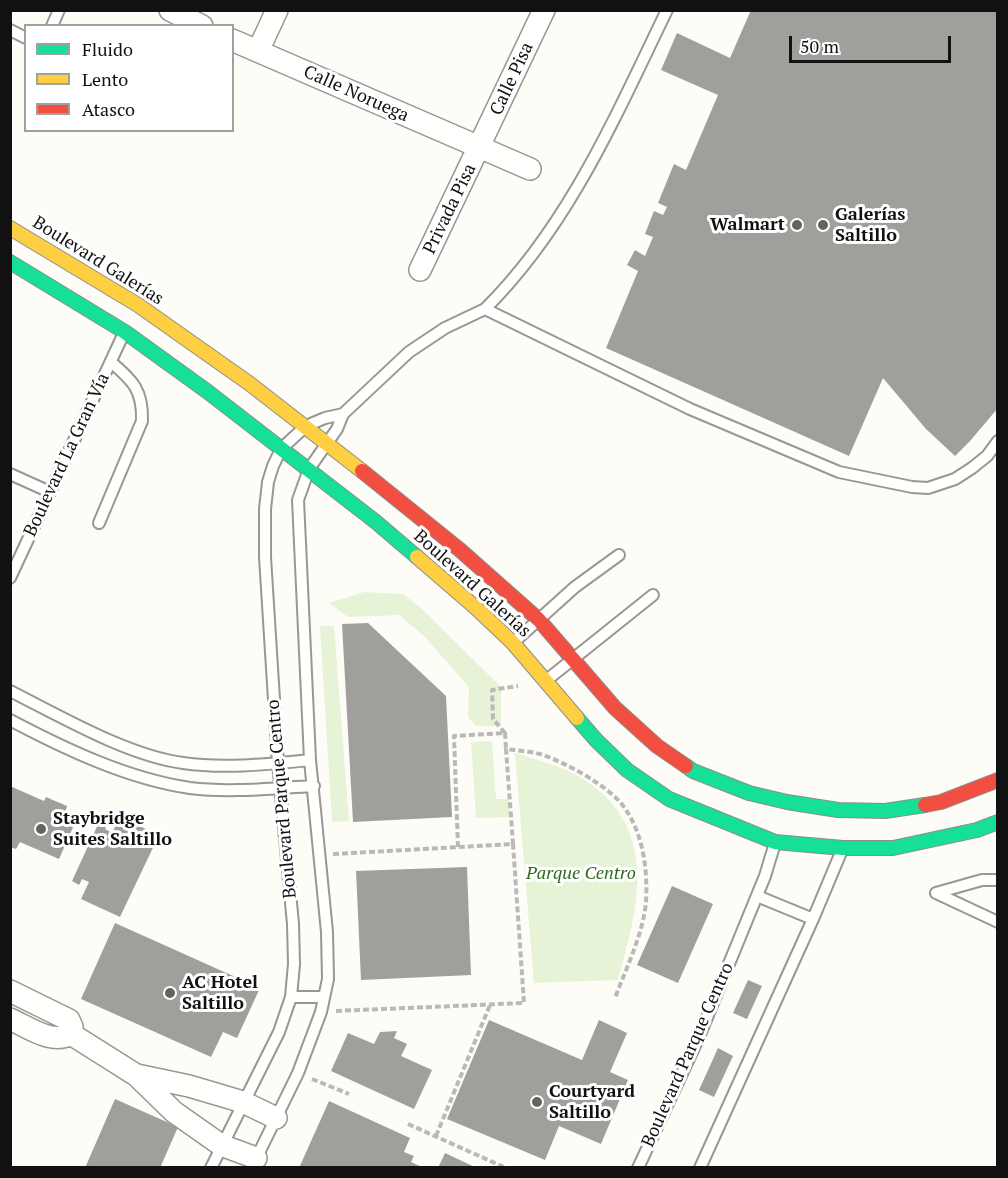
<!DOCTYPE html>
<meta charset="utf-8">
<style>
body{margin:0}
#map{position:relative;width:1008px;height:1178px;overflow:hidden;background:#fdfcf7;font-family:"PT Serif",serif}
canvas{display:block}
.frame{position:absolute;inset:0;border:12px solid #111;pointer-events:none}
.legend{position:absolute;left:24px;top:24px;width:210px;height:108px;box-sizing:border-box;background:#fff;border:2px solid #a0a0a0;margin:0;padding:8px 10px;list-style:none;font-size:18px;color:#111}
.legend li{display:flex;align-items:center;gap:12px;height:30px}
.legend b{width:30px;border:2px solid #a0a0a0}
.scale{position:absolute;left:789px;top:36px;width:162px;height:27px;box-sizing:border-box;border:3px solid #111;border-top:0;padding-left:8px;font-size:18px;line-height:21px;white-space:nowrap;color:#111;-webkit-text-stroke:4px #fff;paint-order:stroke}
</style>
<div id="map">
<canvas width="1008" height="1178"></canvas>
<div class="frame"></div>
<ul class="legend">
<li><b style="height:8px;background:#16e098"></b>Fluido</li>
<li><b style="height:8px;background:#ffcf43"></b>Lento</li>
<li><b style="height:8px;background:#f24e42"></b>Atasco</li>
</ul>
<div class="scale">50 m</div>
</div>
<script>
const context = document.querySelector('canvas').getContext('2d');
context.lineJoin = 'round';
function fill(path, color) {
  context.fillStyle = color;
  context.fill(path, 'evenodd');
}
function trace(path, color, width, dash) {
  context.strokeStyle = color;
  context.lineWidth = width;
  context.lineCap = dash ? 'butt' : 'round';
  context.setLineDash(dash || []);
  context.stroke(path);
}
function write(font, color, halo, rows, align = 'center') {
  context.font = font + ' "PT Serif",serif';
  context.lineWidth = 6;
  context.setLineDash([]);
  context.textBaseline = 'middle';
  context.strokeStyle = halo;
  context.fillStyle = color;
  for (const [text, x, y, turn = 0] of rows) {
    context.save();
    context.translate(x, y);
    context.rotate((+turn || 0) * Math.PI / 180);
    context.textAlign = isNaN(turn) ? turn : align;
    if (halo) context.strokeText(text, 0, 0);
    context.fillText(text, 0, 0);
    context.restore();
  }
}
fill(new Path2D(`
 M364,592L403,594L423,610L501,687V726H476L468,717L469,687L424,636L399,615L348,617L329,603Z
 M320,626H334L349,821L332,822Z
 M492,741L496,799H509L510,817L476,818L471,742Z
 M515,753C540,761 570,768 592,785C659,835 637,911 618,980L534,983Z`), '#e7f3d7');
fill(new Path2D(`
 M751,10H998V408L970,441L955,456L926,429L883,378L849,456L606,348L638,271L627,265L635,250L645,256L653,237L645,234L654,211L663,215L667,207L658,203L674,164L686,170L718,95L661,70L677,33L730,58Z
 M368,623L446,696L452,817L353,822L342,624Z
 M10,786L44,801L46,797L67,806L66,810L78,816L59,859L20,842L16,849L10,847Z
 M120,817L159,835L120,917L81,899L89,882L82,879L79,885L72,881L101,818L109,821L105,829L112,833Z
 M467,867L471,975L361,980L356,871Z
 M672,886L713,904L678,983L637,965Z
 M115,923L260,988L237,1038L223,1032L211,1057L81,999Z
 M748,980L762,986L747,1019L733,1013Z
 M489,1020L582,1060L599,1020L627,1033L610,1072L628,1080L601,1144L559,1126L545,1160L447,1119Z
 M397,1031L394,1038L407,1044L401,1056L432,1070L414,1109L331,1071L348,1033L374,1044L380,1032Z
 M718,1048L733,1056L714,1097L699,1090Z
 M115,1099L178,1127L160,1168H85Z
 M329,1101L410,1138L404,1152L414,1156L411,1162L424,1168H299Z
 M445,1153L477,1168H438Z`), '#a19f9c');
const lane = new Path2D(`
 M52,26L59,10
 M10,30L26,38
 M485,309C569,226 616,115 667,10
 M10,474L50,492
 M99,523L142,421C143,390 133,381 111,362
 M10,578L123,335
 M515,641L575,587L619,555
 M548,679L653,595
 M10,691C60,716 128,756 183,763C224,769 269,764 310,760
 M10,720C65,749 128,779 190,788C231,793 273,788 314,786
 M936,893L998,922
 M936,893L982,880H998
 M757,896L813,919
 M291,997H324
 M255,1161L298,1073L321,1012L328,979L327,932L310,760L298,500L309,469L337,429L343,414L409,352L445,328L485,309L690,409L839,472L912,487L928,488L955,479L972,468L987,456L998,441
 M211,1168L279,1032L291,997L294,964L293,924L278,763L265,557V509L268,482L273,466L281,449L306,426L325,418L343,414
 M638,1168L699,1037L765,876L775,843
 M700,1168L813,919L842,850`);
const street = new Path2D(`
 M170,10L202,26
 M232,40L530,169
 M258,51L277,10
 M420,270L544,10
 M10,991L69,1020L72,1027L71,1034C52,1045 28,1027 10,1019
 M71,1034L136,1075L174,1112L221,1145L256,1158
 M137,1075L189,1086L243,1102L276,1118`);
const fast = new Path2D(`
 M10,262L125,332L208,392L376,522L417,557
 M577,718L596,740L627,770L669,799L775,842L843,848H893L977,830L998,822
 M686,766L693,771L749,793L787,802L838,810L885,811L925,805`);
const slow = new Path2D(`
 M10,228L138,305L250,384L362,471
 M417,557L475,607L513,643L577,718`);
const jam = new Path2D(`
 M362,471L460,550L539,620L615,708L657,746L686,766
 M925,805L941,802L998,780`);
trace(lane, '#979795', 14);
trace(street, '#979795', 24);
trace(fast, '#8e8d8b', 16);
trace(slow, '#8e8d8b', 16);
trace(jam, '#8e8d8b', 16);
trace(new Path2D(`
 M505,733L493,719L492,690L518,686
 M458,847L454,736L505,733L506,749
 M333,854L513,844L506,749C518,751 531,751 543,755C566,763 604,784 620,802C643,829 648,869 646,902C643,935 626,968 615,998
 M336,1011L524,1003L513,844
 M312,1079L349,1094
 M408,1124L506,1168
 M436,1136L490,1005`), '#b9b9b8', 4, [6, 3]);
trace(lane, '#fffffe', 10);
trace(street, '#fffffe', 21);
trace(fast, '#16e098', 14);
trace(slow, '#ffcf43', 14);
trace(jam, '#f24e42', 14);
for (const [x, y, r, color] of [
 [797,225,6,"#646362"],
 [823,225,6,"#646362"],
 [41,829,6,"#646362"],
 [170,993,6,"#646362"],
 [537,1102,6,"#646362"]
]) {
  const dot = new Path2D();
  dot.arc(x, y, r, 0, 2 * Math.PI);
  context.fillStyle = color;
  context.fill(dot);
  trace(dot, '#fff', 2);
}
write('18px', '#111', '#fff', [
 ["Calle Pisa",512,79,-65],
 ["Calle Noruega",356,94,24],
 ["Privada Pisa",450,209,-64],
 ["Boulevard Galerías",98,261,32],
 ["Boulevard La Gran Vía",67,455,-65],
 ["Boulevard Galerías",472,584,42],
 ["Boulevard Parque Centro",282,799,-95],
 ["Boulevard Parque Centro",688,1055,-66]
]);
write('bold 18px', '#111', '#fff', [
 ["Galerías",835,215],
 ["Saltillo",835,236],
 ["Walmart",785,225,"right"],
 ["Staybridge",53,819],
 ["Suites Saltillo",53,840],
 ["AC Hotel",182,983],
 ["Saltillo",182,1004],
 ["Courtyard",549,1092],
 ["Saltillo",549,1113]
], 'left');
write('italic 18px', '#2f6b1f', '#fff', [
 ["Parque Centro",581,874]
]);
</script>
